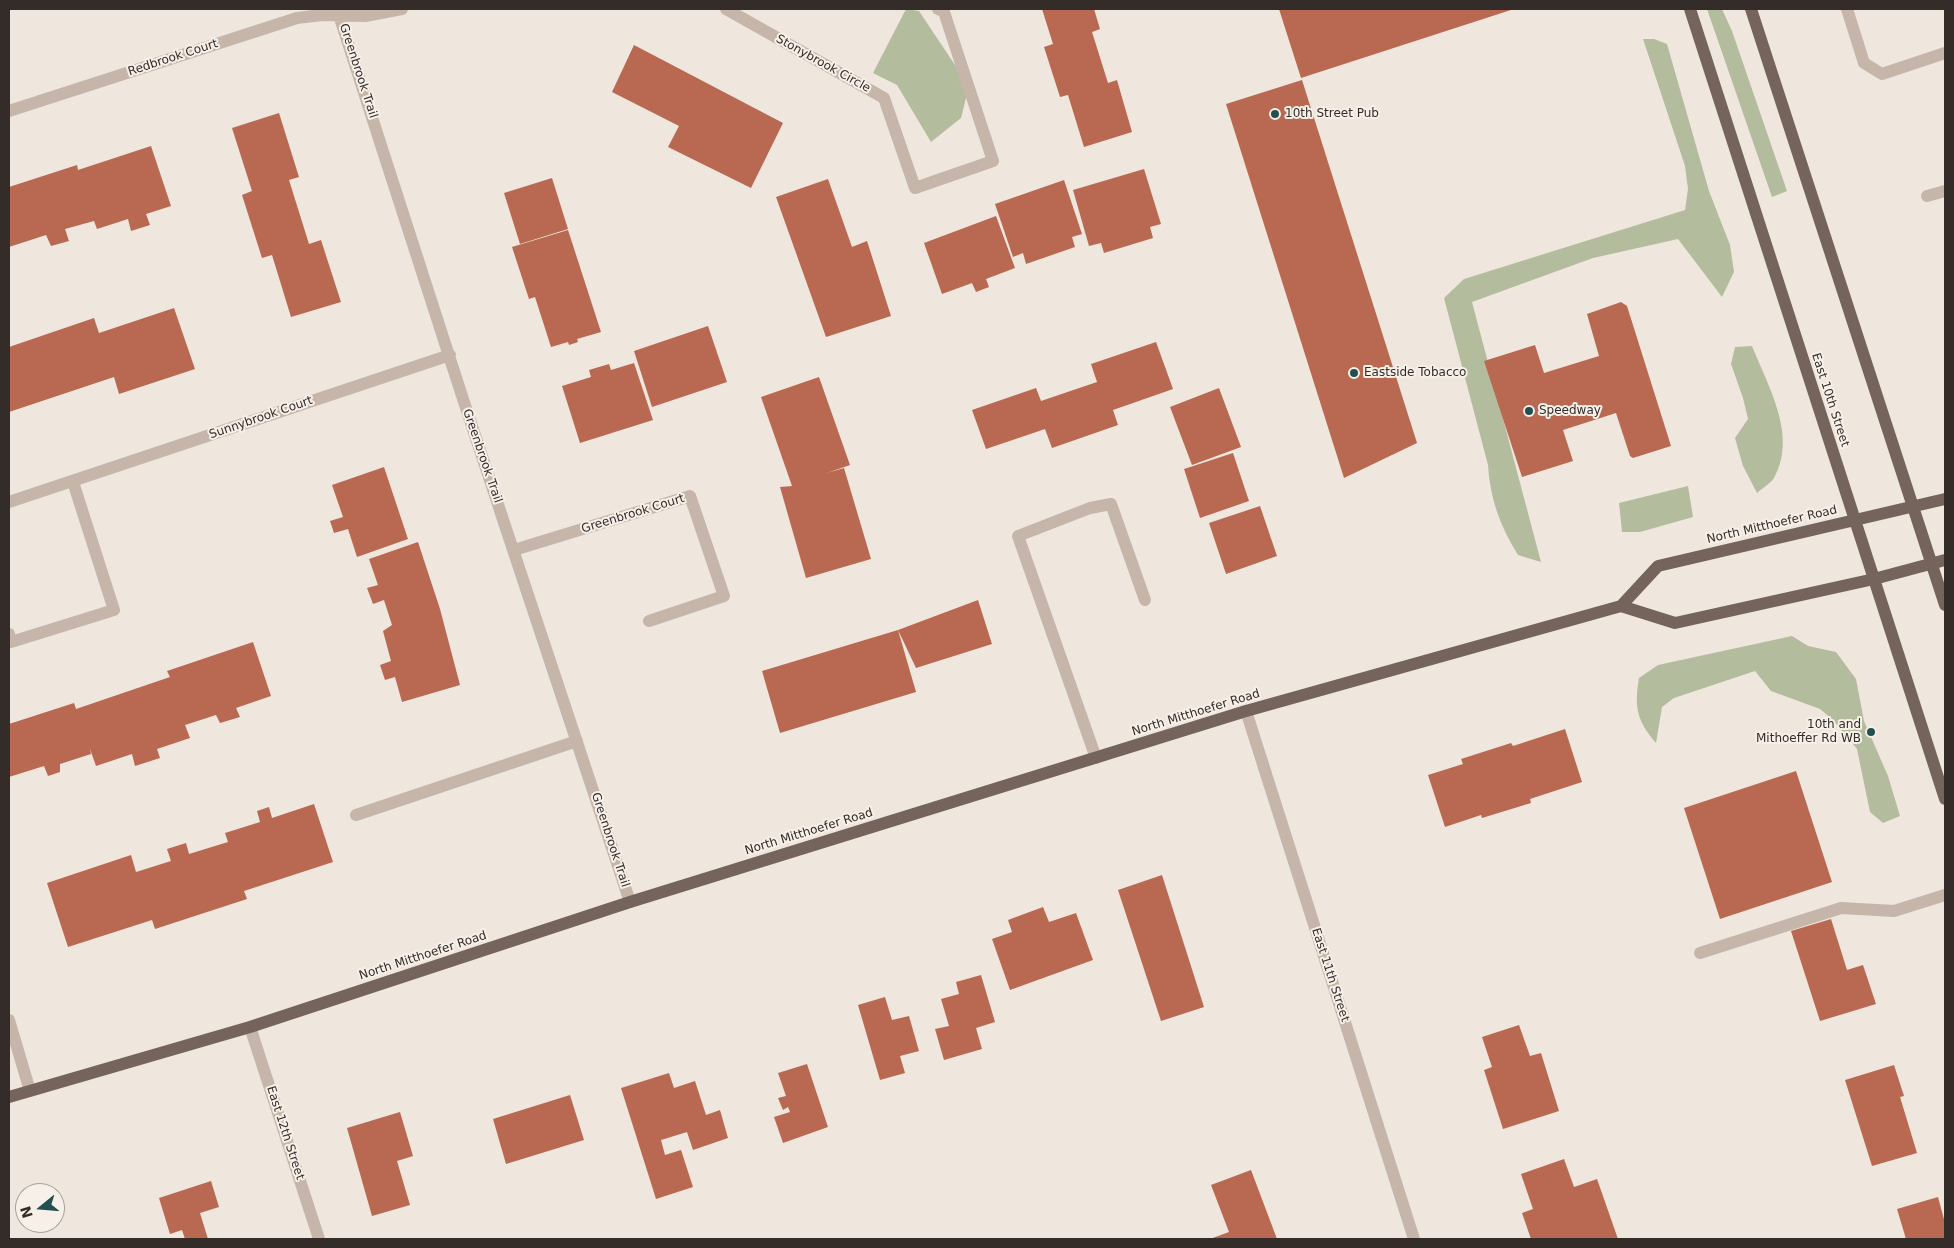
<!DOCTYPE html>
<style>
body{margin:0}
#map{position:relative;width:1954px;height:1248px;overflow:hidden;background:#efe6dd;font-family:"DejaVu Sans",sans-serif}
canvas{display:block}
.frame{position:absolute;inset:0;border:10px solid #342c29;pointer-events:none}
.north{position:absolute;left:15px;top:1183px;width:50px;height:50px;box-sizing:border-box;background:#f7f0e9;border:1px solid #a9a29c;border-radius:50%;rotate:253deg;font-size:14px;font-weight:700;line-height:20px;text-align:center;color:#342c29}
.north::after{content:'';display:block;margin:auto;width:18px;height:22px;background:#234f51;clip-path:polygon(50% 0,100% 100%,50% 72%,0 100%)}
</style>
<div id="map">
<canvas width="1954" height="1248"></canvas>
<div class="frame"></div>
<div class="north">N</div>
</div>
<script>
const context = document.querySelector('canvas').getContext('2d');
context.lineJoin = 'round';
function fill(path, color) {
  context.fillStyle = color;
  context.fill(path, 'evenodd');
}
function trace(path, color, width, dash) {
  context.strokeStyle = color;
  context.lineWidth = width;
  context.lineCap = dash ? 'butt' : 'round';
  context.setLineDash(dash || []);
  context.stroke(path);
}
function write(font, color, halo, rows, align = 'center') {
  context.font = font + ' "DejaVu Sans",sans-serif';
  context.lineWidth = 4;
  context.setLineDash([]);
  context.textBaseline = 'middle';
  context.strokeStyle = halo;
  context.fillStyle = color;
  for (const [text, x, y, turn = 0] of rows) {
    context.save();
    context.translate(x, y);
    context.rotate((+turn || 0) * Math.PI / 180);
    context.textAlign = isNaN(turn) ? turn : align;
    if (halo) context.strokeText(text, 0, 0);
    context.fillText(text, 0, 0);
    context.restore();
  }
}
fill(new Path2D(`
 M906,9L919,11L969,86L961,118L931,142L897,85L873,73Z
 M1707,9H1722L1732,31L1787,191L1772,197Z
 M1643,39H1654L1667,44L1709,191L1730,245L1734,272L1722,297L1678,239L1593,258L1472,302L1541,562L1518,555C1500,526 1490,499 1488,465L1444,298L1464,279L1685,210L1688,189L1685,166Z
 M1752,346C1768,386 1798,436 1774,478C1770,484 1762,488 1757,493L1743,466L1735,438L1748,419L1743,398L1731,364L1735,347Z
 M1688,486L1693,517L1640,532H1622L1619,503Z
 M1792,636L1808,646L1836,652L1856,679L1864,721L1888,776L1900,816L1883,823L1870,812L1857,749L1833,720L1820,709L1771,691L1755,671L1674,698L1662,707L1656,743C1637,721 1634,707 1639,678L1658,665Z`), '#b3bd9e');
fill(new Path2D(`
 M1042,9H1094L1100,29L1092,32L1108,83L1117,80L1132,132L1084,147L1068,95L1060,97L1044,47L1053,44Z
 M1279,9H1514L1301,78Z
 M634,45L783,123L751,188L668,147L679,126L612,92Z
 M1302,80L1417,443L1344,478L1226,104Z
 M279,113L299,177L289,180L309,244L321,240L341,302L291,317L272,255L262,258L242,195L252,191L232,128Z
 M151,146L171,206L146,214L150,225L131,231L128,219L97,229L94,221L65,229L69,241L51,246L46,235L9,247V187L77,165L78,170Z
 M1144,169L1161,224L1150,227L1153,238L1104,253L1101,243L1089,246L1073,190Z
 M552,178L568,229L520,244L504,193Z
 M828,179L852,247L867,241L891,316L826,337L776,197Z
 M1064,180L1082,234L1072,237L1075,247L1026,264L1023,253L1013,257L995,204Z
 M996,216L1015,268L986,279L989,287L976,292L972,283L942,294L924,243Z
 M568,230L601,332L577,339L578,342L569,345L568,342L551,347L535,297L529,299L512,247Z
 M1621,302L1627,306L1671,446L1633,458L1630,456L1616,413L1563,430L1573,461L1522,477L1484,361L1535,345L1544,373L1599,356L1587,314Z
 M174,308L195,369L119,394L114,377L9,412V347L94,318L99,333Z
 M708,326L727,382L652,407L634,351Z
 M1156,342L1173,389L1113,410L1118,425L1052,448L1045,429L986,449L972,410L1036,388L1041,401L1097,382L1091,364Z
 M634,363L653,420L580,443L562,386L591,377L589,370L609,364L611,370Z
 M819,377L850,465L827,473L844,468L871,559L806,578L780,487L792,486L761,397Z
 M1219,388L1241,447L1192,465L1170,407Z
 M1233,453L1249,501L1200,518L1184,469Z
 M384,467L408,539L357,557L348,529L334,533L330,521L343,517L332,485Z
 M1260,506L1277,556L1226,574L1209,523Z
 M418,542L440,609L460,685L402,702L395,677L385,680L380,665L391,661L383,631L392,625L384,600L373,604L367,588L378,585L369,559Z
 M978,600L992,644L916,668L898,630L916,692L780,733L762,671L898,630Z
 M253,642L271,696L236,708L240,717L220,723L216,715L185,725L190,738L157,749L160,758L135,766L132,754L96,766L90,749L91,754L60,764V772L48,776L44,766L9,777V724L74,703L76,709L170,677L167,671Z
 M1565,729L1582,782L1530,799L1531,803L1482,818L1481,815L1445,827L1428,775L1463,764L1461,759L1511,743L1513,746Z
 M1796,771L1832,882L1720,919L1684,808Z
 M314,804L333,862L244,891L247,899L155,929L152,920L68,947L47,883L131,855L136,872L171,861L167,849L186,843L189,854L228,842L225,833L260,822L257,811L269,807L272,818Z
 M1162,875L1204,1007L1161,1021L1118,890Z
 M1043,907L1049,922L1076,913L1093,960L1010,990L992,939L1012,932L1008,920Z
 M1831,919L1847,970L1863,965L1876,1004L1820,1021L1791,931Z
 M981,975L995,1022L976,1028L982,1049L944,1060L935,1029L949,1026L941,999L959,994L956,982Z
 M885,997L892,1020L909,1016L919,1051L900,1056L905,1073L880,1080L858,1005Z
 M1519,1025L1530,1056L1541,1053L1559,1111L1503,1129L1484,1070L1492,1067L1482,1037Z
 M807,1064L828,1127L783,1143L774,1117L790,1112L788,1107L783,1110L778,1098L786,1096L778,1073Z
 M1894,1065L1904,1096L1900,1097L1917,1153L1872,1166L1845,1080Z
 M669,1073L674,1088L695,1081L706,1115L720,1110L728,1138L693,1150L687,1132L661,1140L665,1155L681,1150L693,1187L656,1199L621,1088Z
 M570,1095L584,1140L506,1164L493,1119Z
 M400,1112L413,1156L397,1161L410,1205L372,1216L347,1128Z
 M1564,1159L1574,1187L1597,1179L1618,1239H1531L1522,1213L1533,1209L1521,1174Z
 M1251,1170L1277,1239H1210L1229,1232L1211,1185Z
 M211,1181L219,1207L200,1213L208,1239H185L182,1230L170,1234L159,1198Z
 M1938,1197L1945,1223V1239H1906L1897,1209Z`), '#b96951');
trace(new Path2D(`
 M337,9L463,399L630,902
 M726,9L884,98L915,188L993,161L944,12L938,9
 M1847,9L1864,63L1882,74L1945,53
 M9,111L297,18L322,15L365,16L402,9
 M1927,196L1945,191
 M9,502L450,355
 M514,550L690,496L724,596L649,621
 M9,634L11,642L114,610L73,482
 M1246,711L1414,1239
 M1096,758L1018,536L1090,508L1111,504L1145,600
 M356,815L577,741
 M1700,953L1841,908L1894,911L1945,895
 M9,1020L30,1091
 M250,1027L319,1239`), '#c6b6aa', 12);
trace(new Path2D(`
 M1690,9L1945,799
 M1751,9L1945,605
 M1621,606L1675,623L1874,579L1945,560
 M9,1097L250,1027L630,902L1246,711L1621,606L1658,566L1945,499`), '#75645b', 12);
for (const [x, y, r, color] of [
 [1275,114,5,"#234f51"],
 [1354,373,5,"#234f51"],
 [1529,411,5,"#234f51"],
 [1871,732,5,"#234f51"]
]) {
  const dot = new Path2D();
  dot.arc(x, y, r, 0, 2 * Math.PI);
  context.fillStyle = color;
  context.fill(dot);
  trace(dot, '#f7f0e9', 2);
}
write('12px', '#342c29', '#f7f0e9', [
 ["Redbrook Court",173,58,-18],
 ["Stonybrook Circle",823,64,29],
 ["Greenbrook Trail",358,71,72],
 ["East 10th Street",1830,400,72],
 ["Sunnybrook Court",261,418,-19],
 ["Greenbrook Trail",482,456,71],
 ["Greenbrook Court",633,514,-17],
 ["North Mitthoefer Road",1772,525,-13],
 ["North Mitthoefer Road",1196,713,-17],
 ["North Mitthoefer Road",809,832,-17],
 ["Greenbrook Trail",610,840,72],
 ["North Mitthoefer Road",423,956,-18],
 ["East 11th Street",1330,975,72],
 ["East 12th Street",285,1133,72]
]);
write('12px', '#342c29', '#f7f0e9', [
 ["10th Street Pub",1285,114],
 ["Eastside Tobacco",1364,373],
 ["Speedway",1539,411],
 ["10th and",1861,725,"right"],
 ["Mithoeffer Rd WB",1861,739,"right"]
], 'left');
</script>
